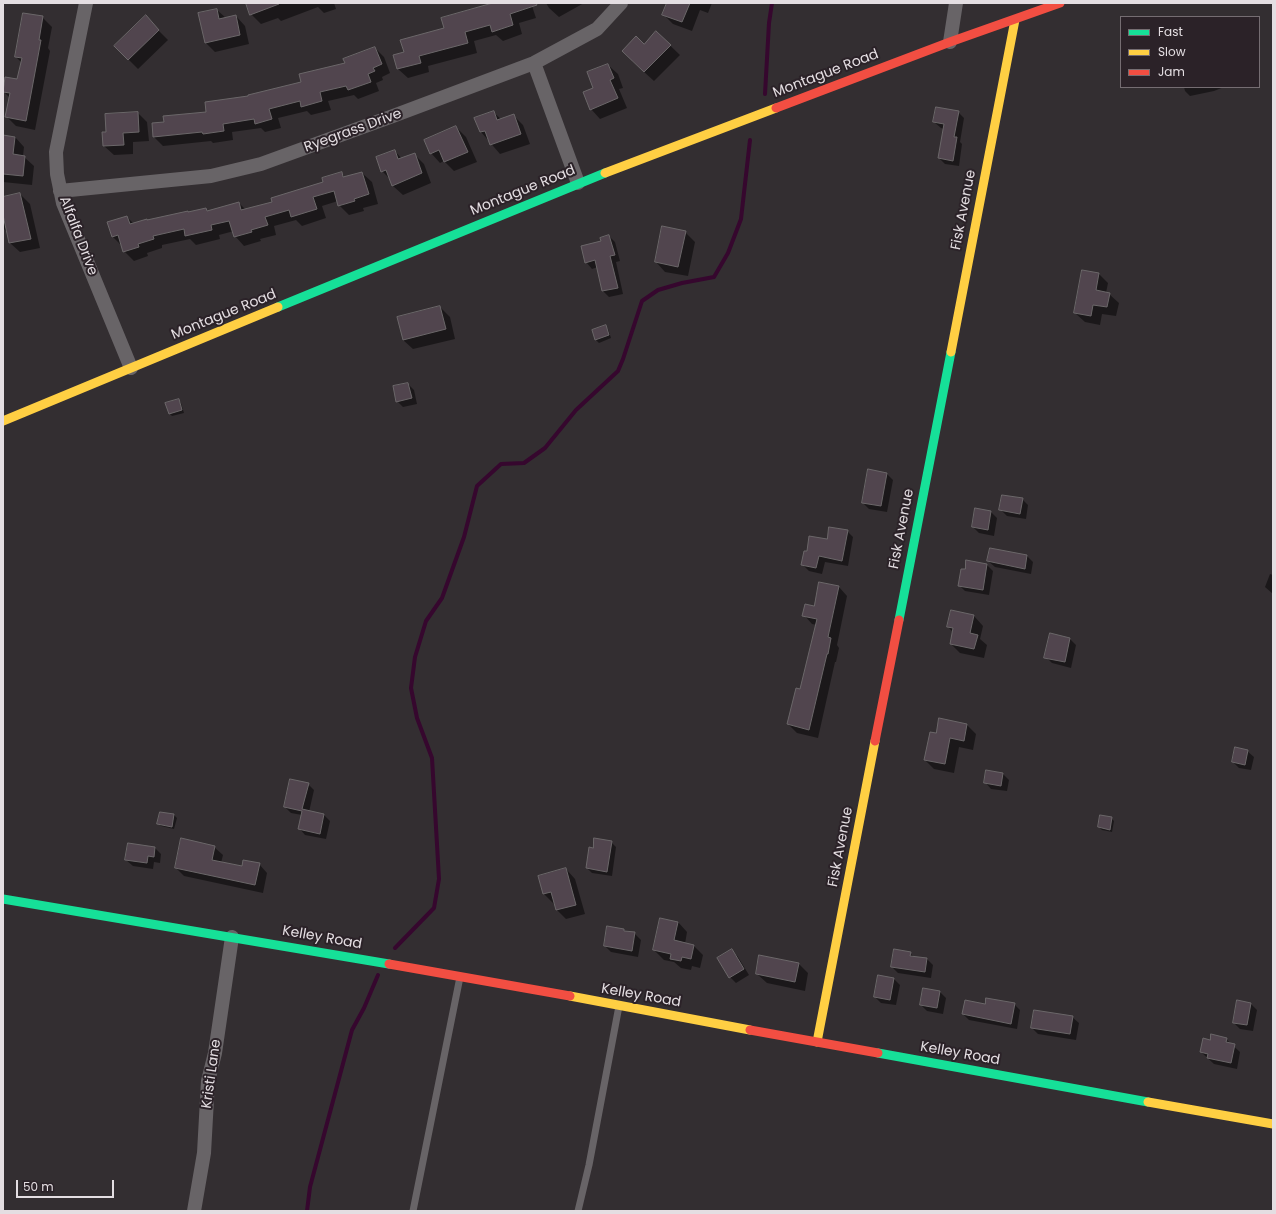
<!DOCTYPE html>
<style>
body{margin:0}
#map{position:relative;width:1276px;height:1214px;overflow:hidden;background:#332e31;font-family:Poppins,sans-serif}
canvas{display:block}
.frame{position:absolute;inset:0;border:4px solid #e4dee2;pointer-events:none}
.legend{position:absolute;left:1120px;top:16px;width:140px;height:72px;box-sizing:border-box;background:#2b2228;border:1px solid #756d72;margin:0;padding:5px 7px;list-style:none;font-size:12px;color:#e4dee2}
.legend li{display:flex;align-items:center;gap:8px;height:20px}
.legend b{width:20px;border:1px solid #756d72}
.scale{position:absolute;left:16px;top:1180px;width:98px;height:18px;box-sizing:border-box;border:2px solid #e4dee2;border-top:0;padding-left:5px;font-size:12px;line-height:14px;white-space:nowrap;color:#e4dee2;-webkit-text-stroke:3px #2b2228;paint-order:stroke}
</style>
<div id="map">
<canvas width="1276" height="1214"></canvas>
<div class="frame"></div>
<ul class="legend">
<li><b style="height:5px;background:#16e098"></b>Fast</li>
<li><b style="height:5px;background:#ffcf43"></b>Slow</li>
<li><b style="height:5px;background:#f24e42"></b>Jam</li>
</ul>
<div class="scale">50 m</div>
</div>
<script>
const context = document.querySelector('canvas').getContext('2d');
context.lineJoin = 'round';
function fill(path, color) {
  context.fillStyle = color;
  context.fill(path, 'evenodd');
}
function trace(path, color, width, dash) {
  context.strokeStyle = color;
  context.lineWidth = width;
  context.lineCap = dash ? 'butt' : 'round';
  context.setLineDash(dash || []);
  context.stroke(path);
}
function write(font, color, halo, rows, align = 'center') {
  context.font = font + ' Poppins,sans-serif';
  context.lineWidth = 4;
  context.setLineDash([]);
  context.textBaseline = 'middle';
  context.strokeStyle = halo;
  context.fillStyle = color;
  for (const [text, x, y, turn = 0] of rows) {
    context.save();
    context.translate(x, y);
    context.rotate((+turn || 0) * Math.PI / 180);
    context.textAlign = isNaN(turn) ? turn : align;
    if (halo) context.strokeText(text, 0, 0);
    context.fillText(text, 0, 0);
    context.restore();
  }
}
fill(new Path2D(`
 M247,3H334L336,9L324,13L318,7L281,21L278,18L261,24L251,14Z
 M490,3H531L536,18L519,23L522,34L503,41L496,35L474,41L477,53L428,66L429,72L408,78L398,69L394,56L405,52L445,28L490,5Z
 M546,3H584L559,17L549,8Z
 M668,3H712L708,13L700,10L692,31L673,24L664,15Z
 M217,10L226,18L236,16L245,26L249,44L215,52L205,42Z
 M42,17L52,27L48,48L50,51L35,130L16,126L6,116L10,98L3,91V89L5,78L18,81L22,63L16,57Z
 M145,17L168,40L138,69L115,46Z
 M656,32L680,55L654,81L632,61L644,45Z
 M375,48L384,57L390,73L382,77L383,80L376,83L379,91L358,99L354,95L328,101L331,110L311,115L307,111L278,118L281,128L265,132L261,128L232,132L233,140L213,143L211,141L163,146L154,137L153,124L165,123L207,113L249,97L302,83L346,63Z
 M608,65L618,74L623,88L619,89L627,108L600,119L591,109L594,89Z
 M1184,87H1224L1214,91L1190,96L1185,91Z
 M493,112L501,119L513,115L523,125L530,144L500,154L481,132L476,118Z
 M958,112L964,118L960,142L962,144L959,166L945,164L939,158L944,129L941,128L934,122Z
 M138,113L147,122L149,141L133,142V154L114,155L104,146L107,132Z
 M456,127L466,137L477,162L454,171L444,161L440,163L431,153Z
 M3,136L15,137L24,147L23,156L34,166L32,185L3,182Z
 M395,151L402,159L414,154L424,164L431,183L403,195L393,186L391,180L382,171Z
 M341,173L346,178L362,173L372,182L378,204L363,208L364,211L349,215L339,205L338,201L322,206L326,218L302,226L296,220L274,226L276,235L260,239L261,241L244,246L235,236L234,231L219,235L220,239L196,245L190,239L162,245V248L147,253L148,256L134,261L124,251L122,246L113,237L108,223L127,217L134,224L206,209L209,212L239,203L246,210L273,203L324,183Z
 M20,194L30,204L40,248L20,252L10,243L8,231H6L3,228V206Z
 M685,232L695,242L688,276L665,272L656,262Z
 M609,236L615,242L620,261L616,262L623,294L609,297L603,291L598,267L592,269L586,262L602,242Z
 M1099,274L1108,283L1106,293L1109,294L1119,303L1116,316L1102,314L1100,325L1085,322L1075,313Z
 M440,307L450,317L455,339L413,349L403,340Z
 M605,327L608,329L611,338L599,343L596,340L593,331Z
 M408,384L414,390L417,404L403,407L397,401Z
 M179,400L181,403L184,413L172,416L170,414Z
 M887,474L893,480L887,512L869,509L863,503Z
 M1022,499L1028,505L1026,519L1007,516L1001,510Z
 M976,509L991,512L997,518L994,536L979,533L973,527Z
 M847,531L853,537L848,566L825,562L822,574L809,571L803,565L828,540Z
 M991,549L1027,556L1033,562L1031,574L995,567L988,561Z
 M987,565L993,571L989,595L965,591L959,585Z
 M1270,574L1273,575V594L1265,587Z
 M820,583L839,587L847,596L837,645L839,648L836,662H835L818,738L797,733L788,724L801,690L817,625L812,624L804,615L815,607Z
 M974,616L983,626L980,639L987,645L984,658L960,653L951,644L953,632L948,627Z
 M1070,639L1076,645L1071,668L1052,663L1046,657Z
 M967,725L976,734L973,750L959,747L954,773L934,769L925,760L937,734Z
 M1247,751L1254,757L1251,770L1239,768L1233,762Z
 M987,771L1003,774L1009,780L1007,791L991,789L985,782Z
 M308,784L314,790L309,812L324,815L330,821L326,839L305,835L299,828L302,815L291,813L285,807Z
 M174,815L177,818L174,829L161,826L158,824Z
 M1111,818L1114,821L1112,832L1102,830L1099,827Z
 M611,842L616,847L612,876L592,873L587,868L594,849Z
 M129,844L155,848L161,854L160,863L154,862L153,869L133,866L126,860Z
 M214,847L223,855L221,863L242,867L259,864L267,873L263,893L184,876L176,868Z
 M566,869L575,879L585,914L566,919L557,910L555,903L554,904L544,894L539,876Z
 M678,922L687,932L685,944L694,946L703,955L700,968L692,966L691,970L681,968L674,962L664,960L654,950Z
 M624,930L626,932L634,933L641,940L638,957L611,952L605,946Z
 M732,950L738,957L749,975L736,983L730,977Z
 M910,953L914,957L927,959L933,965L931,978L898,973L892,967Z
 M799,964L808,973L805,991L767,983L757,974Z
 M894,979L900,985L896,1005L881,1003L875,997Z
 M940,992L946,998L943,1014L927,1011L921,1005Z
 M1014,1004L1020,1010L1017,1029L969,1020L963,1014L986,1005Z
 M1251,1004L1257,1010L1253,1031L1240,1029L1234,1023Z
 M1072,1017L1079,1023L1076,1040L1038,1034L1032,1028Z
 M1226,1039L1240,1052L1237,1069L1214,1064L1201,1052L1210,1041Z`), '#0007');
trace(new Path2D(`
 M765,94L769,23L772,3
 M395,948L434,908L439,879L432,758L417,718L411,688L415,657L426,621L442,598L464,537L477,486L501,464L524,463L545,448L576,410L618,371L623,359L642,301L658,290L682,283L714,277L728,253L741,219L750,140
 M307,1211L310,1187L352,1030L364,1008L378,975`), '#36072e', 4);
const building = new Path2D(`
 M246,3H279V4L250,15Z
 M493,3H536L537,5L510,14L513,25L492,32L490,25L465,32L468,43L419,56L421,63L397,69L393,55L404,52L400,40L444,28L441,18Z
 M667,3H690L682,22L662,15Z
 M217,9L219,19L236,15L240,35L205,43L198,13Z
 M23,13L43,16L39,40H41L26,121L5,117L10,93L3,92L5,77L17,79L22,58L15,57Z
 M146,15L159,30L128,60L114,46Z
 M656,31L671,45L644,72L622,51L636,36L644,44Z
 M375,47L382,64L373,68L375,71L368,74L371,82L348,90L346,86L320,92L322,101L301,107L300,101L269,109L272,119L255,124L254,119L223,124L224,131L203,134L202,132L153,137L152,123L164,122L163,116L206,112L205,102L248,96V95L301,82L299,74L345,63L343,59Z
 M608,64L614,78L610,80L618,98L590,110L583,92L593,88L587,72Z
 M936,107L959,111L954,137H957L953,161L938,158L944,124L933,122Z
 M494,111L497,120L514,114L521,134L490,145L485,131L480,132L474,118Z
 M138,112L139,132L123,133L124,145L103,146L102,132H106L105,114Z
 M456,126L468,152L444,162L439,150L430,154L424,140Z
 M3,135L15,137L13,154L25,156L23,176L3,174Z
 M395,150L398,159L415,153L422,173L392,186L386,170L381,172L376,157Z
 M342,172L343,177L362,172L369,194L354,199L355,201L338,206L334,191L313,197L317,209L291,217L289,210L265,217L268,225L251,230L252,232L234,237L229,221L211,225L212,230L185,236L184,229L153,236L154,239L138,244L139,247L123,252L118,235L112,237L107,222L127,216L130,224L147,219V220L188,211V212L206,208L207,211L239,202L241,210L272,202L271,198L323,182L322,178Z
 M20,193L31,239L9,243L3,215V197Z
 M662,226L686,231L678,267L655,262Z
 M609,235L615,255L610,256L618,288L602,291L595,260L585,263L581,246L601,241L600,238Z
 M1082,270L1099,273L1096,290L1110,293L1107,307L1093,305L1091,316L1074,313Z
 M440,306L446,329L403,340L397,317Z
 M606,325L609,335L595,340L592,330Z
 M408,383L412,398L396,402L393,386Z
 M179,399L182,410L169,414L165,403Z
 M868,469L887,473L881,506L862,503Z
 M1002,495L1023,498L1020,514L999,510Z
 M975,508L991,511L988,530L972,527Z
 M829,527L848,530L842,561L819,556L816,568L801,565L804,551H807L809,536L827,539Z
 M990,548L1027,555L1025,569L987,561Z
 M966,560L987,564L983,590L958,586L961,569H965Z
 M819,582L839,586L828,637L831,638L828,654H827L809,730L787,724L796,688L800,689L817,619L802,616L805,604L814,606Z
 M951,610L974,615L970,633L978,635L974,649L950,644L953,628L947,627Z
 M1050,633L1070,638L1065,662L1044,658Z
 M939,718L967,724L964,741L950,738L945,764L924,760L930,732L936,733Z
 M1235,747L1248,750L1245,765L1232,762Z
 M986,770L1003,773L1001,786L984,783Z
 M290,779L309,783L302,809L324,814L320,834L298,829L302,811L284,807Z
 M160,812L174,814L172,827L157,824Z
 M1100,815L1112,817L1110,830L1098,827Z
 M181,838L215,846L212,860L242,866L243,860L260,863L255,885L175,868Z
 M594,838L612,841L607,872L586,868L589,847L593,848Z
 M128,843L155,847L154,857L148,856L147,863L125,860Z
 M566,868L576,905L556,910L551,892L543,894L538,876Z
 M660,918L678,922L674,940L694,945L691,959L682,957L681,961L670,959L671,954L653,950Z
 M607,926L624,929V931L635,932L632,951L604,946Z
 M732,949L744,969L729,978L717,958Z
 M894,949L911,952L910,956L927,958L925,972L891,967Z
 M759,955L799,963L795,982L756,974Z
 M878,975L894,978L890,1000L874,997Z
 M923,988L940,991L937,1008L920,1005Z
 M986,998L1015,1003L1011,1024L962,1014L965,1000L985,1004Z
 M1237,1000L1251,1003L1247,1025L1233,1023Z
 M1034,1010L1073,1016L1070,1034L1031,1028Z
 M1211,1034L1227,1038L1226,1042L1235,1044L1231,1063L1207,1058L1208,1054L1200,1052L1203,1038L1210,1040Z`);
fill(building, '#51454e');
trace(building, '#6b6769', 1);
trace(new Path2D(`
 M413,1211L460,977
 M578,1211L589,1165L619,1006`), '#686467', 7);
trace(new Path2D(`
 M86,3L56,152L57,174L63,203L131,368
 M950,42L956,3
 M534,63L578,183
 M60,191L211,176L261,164L393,116L534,63L597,29L621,3
 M194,1211L204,1153L208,1081L215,1053L232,937`), '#686467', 14);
trace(new Path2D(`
 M278,307L605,173
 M899,620L951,352
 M3,899L389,964
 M878,1053L1148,1102`), '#16e098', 9);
trace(new Path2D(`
 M605,173L776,108
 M951,352L1015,20
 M3,421L278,307
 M570,996L750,1030
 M817,1042L875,741
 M1148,1102L1273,1124`), '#ffcf43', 9);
trace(new Path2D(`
 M776,108L950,42L1060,3
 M875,741L899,620
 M389,964L570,996
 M750,1030L878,1053`), '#f24e42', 9);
write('14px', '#e4dee2', '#2b2228', [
 ["Montague Road",826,74,-21],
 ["Ryegrass Drive",353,131,-20],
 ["Montague Road",523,191,-22],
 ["Fisk Avenue",964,210,-79],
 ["Alfalfa Drive",78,236,69],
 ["Montague Road",224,315,-22],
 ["Fisk Avenue",902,529,-79],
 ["Fisk Avenue",841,847,-79],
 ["Kelley Road",322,938,10],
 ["Kelley Road",641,996,10],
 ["Kelley Road",960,1054,10],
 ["Kristi Lane",212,1074,-82]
]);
</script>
